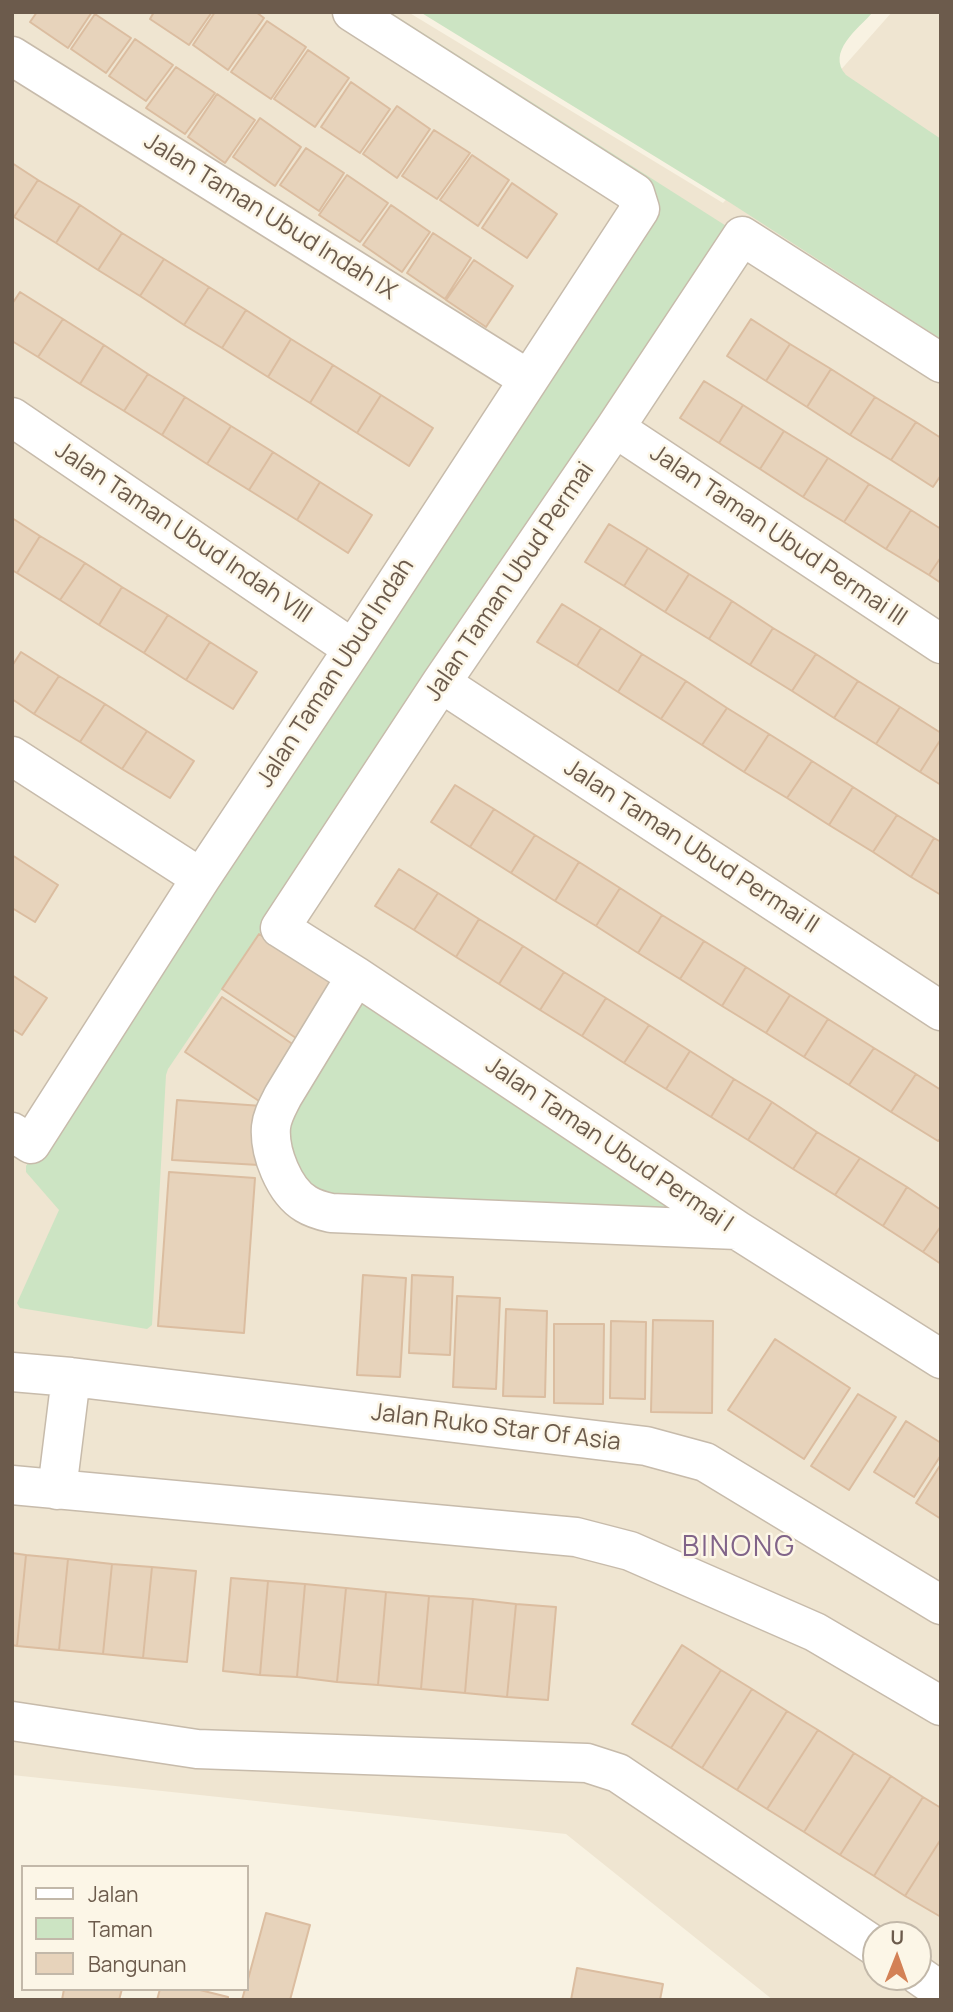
<!DOCTYPE html>
<style>
body{margin:0}
#map{position:relative;width:953px;height:2012px;overflow:hidden;background:#f8f2e2;font-family:Manrope,sans-serif}
canvas{display:block}
.frame{position:absolute;inset:0;border:14px solid #6c5b4c;pointer-events:none}
.legend{position:absolute;left:21px;top:1865px;width:228px;height:126px;box-sizing:border-box;background:#fcf6e7;border:2px solid #c2b8a9;margin:0;padding:9px 12px;list-style:none;font-size:21px;color:#6c5b4c}
.legend li{display:flex;align-items:center;gap:14px;height:35px}
.legend b{width:35px;border:2px solid #c2b8a9}
.north{position:absolute;left:862px;top:1921px;width:70px;height:70px;box-sizing:border-box;background:#fcf6e7;border:2px solid #c2b8a9;border-radius:50%;rotate:1deg;font-size:19px;font-weight:700;line-height:28px;text-align:center;color:#6c5b4c}
.north::after{content:'';display:block;margin:auto;width:24px;height:32px;background:#d38156;clip-path:polygon(50% 0,100% 100%,50% 72%,0 100%)}
</style>
<div id="map">
<canvas width="953" height="2012"></canvas>
<div class="frame"></div>
<ul class="legend">
<li><b style="height:9px;background:#fff"></b>Jalan</li>
<li><b style="height:19px;background:#cce4c3"></b>Taman</li>
<li><b style="height:19px;background:#e7d3bb"></b>Bangunan</li>
</ul>
<div class="north">U</div>
</div>
<script>
const context = document.querySelector('canvas').getContext('2d');
context.lineJoin = 'round';
function fill(path, color) {
  context.fillStyle = color;
  context.fill(path, 'evenodd');
}
function trace(path, color, width, dash) {
  context.strokeStyle = color;
  context.lineWidth = width;
  context.lineCap = dash ? 'butt' : 'round';
  context.setLineDash(dash || []);
  context.stroke(path);
}
function write(font, color, halo, rows, align = 'center') {
  context.font = font + ' Manrope,sans-serif';
  context.lineWidth = 5;
  context.setLineDash([]);
  context.textBaseline = 'middle';
  context.strokeStyle = halo;
  context.fillStyle = color;
  for (const [text, x, y, turn = 0] of rows) {
    context.save();
    context.translate(x, y);
    context.rotate((+turn || 0) * Math.PI / 180);
    context.textAlign = isNaN(turn) ? turn : align;
    if (halo) context.strokeText(text, 0, 0);
    context.fillText(text, 0, 0);
    context.restore();
  }
}
fill(new Path2D(`
 M12,12H408L723,203L892,12H941V2000H773L566,1834L12,1775ZM876,1935H918V1977H876Z`), '#efe5d1');
fill(new Path2D(`
 M356,12H390L742,236L268,921L168,1069L166,1075L152,1325L147,1329L20,1308L17,1303L59,1210L26,1172V1166L201,878L638,213Z
 M420,12H873C858,29 826,52 846,75L941,139V339L729,202Z
 M356,976L737,1230L316,1209L275,1112Z`), '#cce4c3');
const building = new Path2D(`
 M37,12H92L68,48L30,22Z
 M154,12H212L189,45L150,19Z
 M215,12H256L264,18L228,70L193,45Z
 M95,14L131,38L106,73L71,49Z
 M267,21L306,47L271,99L231,72Z
 M135,39L173,65L146,101L109,76Z
 M308,50L349,78L315,127L274,99Z
 M176,67L215,93L185,134L146,108Z
 M351,82L390,109L360,153L321,127Z
 M217,94L255,120L225,163L188,137Z
 M397,106L430,129L397,178L363,154Z
 M260,118L301,147L275,186L233,157Z
 M434,130L470,153L437,199L402,176Z
 M306,148L344,173L319,211L280,185Z
 M472,155L509,180L478,226L440,200Z
 M12,163L38,180L14,217L12,216Z
 M347,175L388,203L360,242L319,215Z
 M38,180L80,205L56,243L14,217Z
 M512,183L557,214L527,258L482,228Z
 M80,205L122,233L98,270L56,243Z
 M391,205L430,232L402,272L363,245Z
 M122,233L164,259L140,296L98,270Z
 M433,233L471,258L445,299L407,273Z
 M164,259L209,287L184,325L140,296Z
 M474,260L513,286L486,327L446,300Z
 M209,287L246,310L222,348L184,325Z
 M20,292L63,319L38,357L12,341V304Z
 M246,310L291,339L268,377L222,348Z
 M63,319L104,345L80,384L38,357Z
 M751,319L790,344L766,381L727,356Z
 M291,339L333,365L310,403L268,377Z
 M790,344L831,369L807,407L766,381Z
 M104,345L148,374L124,411L80,384Z
 M333,365L381,395L357,433L310,403Z
 M831,369L875,397L850,435L807,407Z
 M148,374L185,397L162,435L124,411Z
 M704,381L743,405L719,443L680,418Z
 M381,395L433,428L409,466L357,433Z
 M185,397L231,426L207,464L162,435Z
 M875,397L916,422L891,460L850,435Z
 M743,405L784,431L760,469L719,443Z
 M916,422L941,438V475L933,487L891,460Z
 M231,426L273,452L249,490L207,464Z
 M784,431L828,458L803,497L760,469Z
 M273,452L320,482L297,520L249,490Z
 M828,458L869,484L844,522L803,497Z
 M320,482L372,515L348,553L297,520Z
 M869,484L911,510L886,549L844,522Z
 M911,510L941,529V557L929,575L886,549Z
 M12,518L40,536L17,573L12,570Z
 M609,524L648,548L624,586L585,562Z
 M40,536L85,563L60,600L17,573Z
 M648,548L689,574L665,612L624,586Z
 M941,557V583L929,575Z
 M85,563L122,587L99,625L60,600Z
 M689,574L732,601L709,639L665,612Z
 M122,587L168,615L144,653L99,625Z
 M732,601L773,628L750,665L709,639Z
 M562,604L601,628L577,666L537,642Z
 M168,615L210,642L186,680L144,653Z
 M601,628L642,654L618,692L577,666Z
 M773,628L816,654L792,691L750,665Z
 M210,642L257,672L233,709L186,680Z
 M21,652L59,676L34,714L12,699V666Z
 M642,654L686,681L661,719L618,692Z
 M816,654L858,681L834,718L792,691Z
 M59,676L105,704L80,742L34,714Z
 M686,681L727,708L702,745L661,719Z
 M858,681L900,707L876,744L834,718Z
 M105,704L147,731L122,769L80,742Z
 M900,707L941,733V739L920,772L876,744Z
 M727,708L769,734L744,772L702,745Z
 M147,731L194,761L170,798L122,769Z
 M769,734L812,761L787,798L744,772Z
 M941,739V785L920,772Z
 M812,761L853,787L829,825L787,798Z
 M455,785L494,809L470,847L431,822Z
 M853,787L897,815L873,852L829,825Z
 M494,809L535,835L511,873L470,847Z
 M897,815L934,838L911,877L873,852Z
 M535,835L579,862L555,901L511,873Z
 M934,838L941,842V895L911,877Z
 M12,855L58,885L35,922L12,908Z
 M579,862L620,888L596,926L555,901Z
 M399,869L438,893L414,930L375,906Z
 M620,888L662,915L638,953L596,926Z
 M438,893L479,919L456,957L414,930Z
 M662,915L704,941L680,979L638,953Z
 M479,919L523,946L499,984L456,957Z
 M259,934L335,984L299,1040L222,989Z
 M704,941L746,967L722,1006L680,979Z
 M523,946L564,972L540,1010L499,984Z
 M746,967L790,995L766,1033L722,1006Z
 M564,972L606,998L582,1036L540,1010Z
 M12,975L47,998L22,1035L12,1029Z
 M790,995L828,1019L804,1057L766,1033Z
 M222,997L297,1047L262,1103L185,1052Z
 M606,998L649,1025L624,1063L582,1036Z
 M828,1019L874,1048L849,1085L804,1057Z
 M649,1025L690,1051L666,1089L624,1063Z
 M874,1048L916,1074L891,1112L849,1085Z
 M690,1051L734,1079L711,1117L666,1089Z
 M916,1074L941,1090V1138L938,1141L891,1112Z
 M734,1079L772,1102L748,1140L711,1117Z
 M177,1100L262,1106L259,1165L172,1160Z
 M772,1102L817,1132L793,1169L748,1140Z
 M817,1132L860,1158L835,1195L793,1169Z
 M860,1158L907,1187L883,1226L835,1195Z
 M169,1172L255,1178L244,1333L158,1326Z
 M907,1187L941,1210V1226L923,1252L883,1226Z
 M941,1226V1264L923,1252Z
 M363,1275L406,1278L400,1377L357,1375Z
 M412,1275L453,1277L450,1355L409,1353Z
 M457,1296L500,1298L496,1389L453,1387Z
 M506,1309L547,1311L545,1397L503,1396Z
 M653,1320L713,1321L712,1413L651,1412Z
 M611,1321L646,1322L645,1399L610,1398Z
 M554,1324H604L603,1404L554,1403Z
 M775,1339L850,1388L804,1459L728,1410Z
 M858,1394L896,1417L849,1490L811,1466Z
 M906,1421L941,1443V1455L914,1497L874,1472Z
 M941,1464V1519L916,1503Z
 M12,1553L26,1555L17,1646L12,1645Z
 M26,1555L68,1559L59,1650L17,1646Z
 M68,1559L112,1564L103,1654L59,1650Z
 M112,1564L152,1567L143,1658L103,1654Z
 M152,1567L196,1571L187,1662L143,1658Z
 M231,1578L268,1581L260,1675L223,1671Z
 M268,1581L305,1584L297,1677L260,1675Z
 M305,1584L346,1588L337,1682L297,1677Z
 M346,1588L386,1592L378,1685L337,1682Z
 M386,1592L429,1596L421,1689L378,1685Z
 M429,1596L473,1599L465,1693L421,1689Z
 M473,1599L516,1604L507,1697L465,1693Z
 M516,1604L556,1607L548,1700L507,1697Z
 M682,1645L721,1670L671,1748L632,1724Z
 M721,1670L752,1689L702,1768L671,1748Z
 M752,1689L787,1711L737,1790L702,1768Z
 M787,1711L818,1730L767,1809L737,1790Z
 M818,1730L854,1753L804,1832L767,1809Z
 M854,1753L891,1776L840,1855L804,1832Z
 M891,1776L923,1797L874,1876L840,1855Z
 M923,1797L941,1808V1839L905,1896L874,1876Z
 M941,1839V1917L905,1896Z
 M266,1913L310,1925L290,2000H242L245,1989H247V1983Z
 M577,1968L663,1984L660,2000H571Z
 M64,1989H122L119,2000H62Z
 M160,1989H196L228,1997V2000H157Z`);
fill(building, '#e7d3bb');
trace(building, '#dbbda0', 2);
const minor = new Path2D(`
 M12,56L528,379
 M941,363L742,236L615,428L441,683L280,928L356,976L737,1230L941,1359
 M12,417L353,649
 M615,428L941,644
 M441,683L941,1011
 M12,756L201,878
 M356,976L283,1096C278,1106 272,1116 271,1127C269,1152 284,1191 306,1204C314,1209 322,1211 331,1213L737,1230
 M12,1132L31,1144L201,878L353,649L640,209L635,193L352,12
 M12,1372L71,1377L646,1446L705,1462L941,1605
 M12,1485L576,1537L630,1551L815,1632L941,1706
 M57,1490L71,1377
 M12,1721L197,1749L587,1763L618,1773L876,1947
 M918,1975L941,1991`);
trace(minor, '#c7bbab', 41);
trace(minor, '#fff', 38);
write('24px', '#6c5b4c', '#fcf6e7', [
 ["Jalan Taman Ubud Indah IX",270,217,32],
 ["Jalan Taman Ubud Indah VIII",183,533,34],
 ["Jalan Taman Ubud Permai III",778,536,34],
 ["Jalan Taman Ubud Permai",510,582,-56],
 ["Jalan Taman Ubud Indah",336,673,-57],
 ["Jalan Taman Ubud Permai II",691,847,33],
 ["Jalan Taman Ubud Permai I",609,1145,34],
 ["Jalan Ruko Star Of Asia",496,1428,7]
]);
context.letterSpacing = '2px';
write('28px', '#816489', '#fcf6e7', [
 ["BINONG",739,1548]
]);
context.letterSpacing = '0px';
</script>
